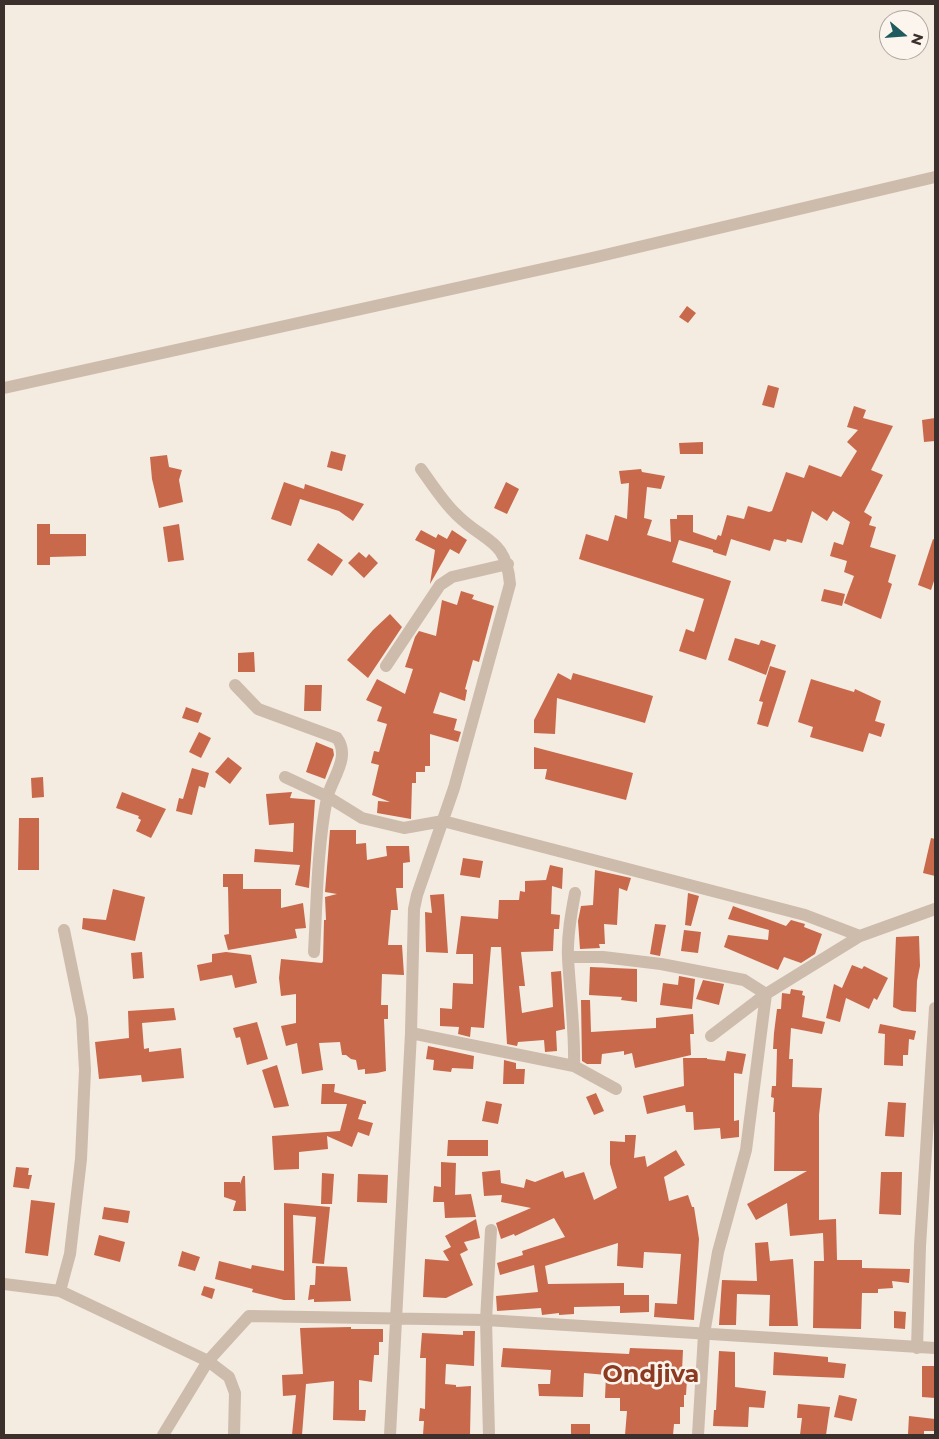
<!DOCTYPE html>
<style>
body{margin:0}
#map{position:relative;width:939px;height:1439px;overflow:hidden;background:#f4ebe1;font-family:Montserrat,sans-serif}
canvas{display:block}
.frame{position:absolute;inset:0;border:5px solid #3b302b;pointer-events:none}
.north{position:absolute;left:879px;top:10px;width:50px;height:50px;box-sizing:border-box;background:#fbf5ee;border:1px solid #aea6a0;border-radius:50%;rotate:108deg;font-size:14px;font-weight:700;line-height:20px;text-align:center;color:#3b302b}
.north::after{content:'';display:block;margin:auto;width:18px;height:22px;background:#1f5a5e;clip-path:polygon(50% 0,100% 100%,50% 72%,0 100%)}
</style>
<div id="map">
<canvas width="939" height="1439"></canvas>
<div class="frame"></div>
<div class="north">N</div>
</div>
<script>
const context = document.querySelector('canvas').getContext('2d');
context.lineJoin = 'round';
function fill(path, color) {
  context.fillStyle = color;
  context.fill(path, 'evenodd');
}
function trace(path, color, width, dash) {
  context.strokeStyle = color;
  context.lineWidth = width;
  context.lineCap = dash ? 'butt' : 'round';
  context.setLineDash(dash || []);
  context.stroke(path);
}
function write(font, color, halo, rows, align = 'center') {
  context.font = font + ' Montserrat,sans-serif';
  context.lineWidth = 5;
  context.setLineDash([]);
  context.textBaseline = 'middle';
  context.strokeStyle = halo;
  context.fillStyle = color;
  for (const [text, x, y, turn = 0] of rows) {
    context.save();
    context.translate(x, y);
    context.rotate((+turn || 0) * Math.PI / 180);
    context.textAlign = isNaN(turn) ? turn : align;
    if (halo) context.strokeText(text, 0, 0);
    context.fillText(text, 0, 0);
    context.restore();
  }
}
fill(new Path2D(`
 M687,306L696,313L688,323L679,317Z
 M768,385L779,388L774,408L762,405Z
 M854,406L866,410L863,418L893,426L871,470L883,475L864,512L872,517L869,525L876,527L870,547L896,555L888,582L892,584L881,619L844,603L854,576L844,572L847,561L830,556L834,542L843,545L850,522L833,511L827,521L812,511L802,543L787,539L786,542L774,539L770,551L731,539L726,556L713,552V550L679,540L672,562L731,581L706,660L679,651L686,629L694,632L704,599L579,559L586,534L608,541L615,515L627,519L629,483L621,484L619,471L641,469L642,472L665,476L661,489L647,487L644,518L652,520L647,535L671,542L670,519H677V515H693V532L716,540L718,535L721,536L727,515L744,519L748,506L769,512L772,511L786,472L804,478L809,465L841,477L857,451L847,442L858,430L847,427Z
 M935,418V441L924,442L922,420Z
 M703,442V454H680L679,443Z
 M331,451L346,455L342,471L327,467Z
 M167,455L169,467L182,470L179,480L183,502L159,508L152,479L150,457Z
 M284,482L304,489L305,484L364,504L353,521L339,511L300,499L291,526L271,519Z
 M506,482L519,489L507,514L494,508Z
 M37,524H50V534H86V556L50,557V565H37Z
 M179,524L184,560L168,562L163,527Z
 M421,530L436,538L438,534L447,539L452,530L467,540L459,554L450,549L430,584L435,550L415,540Z
 M933,539L935,540V578L931,590L918,585Z
 M318,543L343,560L332,576L307,560Z
 M359,552L366,558L369,554L378,563L364,578L348,563Z
 M824,589L845,594L842,606L821,601Z
 M461,591L474,595L472,599L494,606L479,662L473,660L465,689L467,690L465,701L440,692L433,713L457,719L454,730L461,732L458,742L430,734V766H425V772H416V783H412L411,819L377,813L378,801L390,802L372,795L379,765L371,763L374,751L379,752L387,724L377,721L382,707L366,700L377,679L405,694L413,669L405,667L415,637L419,631L436,636L442,600L457,605Z
 M390,614L402,627L368,678L347,660L373,630Z
 M735,638L759,645L761,640L776,645L766,675L728,660Z
 M254,652L255,672H238V653Z
 M770,666L786,671L768,727L757,724L763,702L759,701Z
 M558,673L571,680L573,673L653,696L645,723L557,698L555,734L534,733V720Z
 M811,679L854,692L855,689L881,701L875,721L885,724L881,737L869,733L863,752L810,737L813,727L798,722Z
 M305,685H322L321,711H304Z
 M186,707L202,713L198,723L182,718Z
 M199,732L211,738L201,758L189,752Z
 M316,742L333,749L334,755L325,779L306,772Z
 M534,747L633,773L626,800L545,779L547,769H534Z
 M228,757L242,768L230,784L215,772Z
 M192,768L209,773L205,788L199,786L192,815L176,811L179,798L183,799Z
 M43,777L44,797L32,798L31,778Z
 M122,792L166,809L151,838L136,831L141,820L138,818L139,816L116,808Z
 M292,792L290,798L315,800L309,888L295,885L300,865L254,862L255,849L293,852L294,823L269,825L266,794Z
 M19,818H39V870H18Z
 M330,830H356V844L366,843L367,860L387,856L386,846H409L410,862L403,863V888H396L398,910H391L388,945H402L404,975L382,974L381,1005H388V1019H384L386,1071L377,1073L365,1074V1069L358,1070L356,1060L351,1059L346,1055H342L340,1042L319,1043L323,1070L302,1074L297,1043L286,1046L281,1026L296,1023V994L281,996L279,978L281,959L322,963L323,961L324,920H326L325,897L337,894L325,892Z
 M931,838L935,839V876L923,873Z
 M463,858L483,861L480,878L460,875Z
 M550,865L563,868L562,889L552,886L551,914L560,915L559,929H554L553,951L521,952L525,986H519L522,1013L553,1007L551,972L561,971L565,1029L556,1031L557,1051L545,1052L544,1040L518,1042L517,1046L507,1044L501,947H491L484,1028L471,1027L470,1037L458,1034L459,1027L440,1026V1008L452,1009L453,983L473,984V954H456L461,916L498,919L499,900H519L520,891L525,892V881L546,880Z
 M595,870L631,878L627,891L619,888L617,925L604,924L605,944H599L600,948L580,949L578,921L581,906L593,905Z
 M223,874H243V889H281V908L303,903L306,928L295,929L297,938L228,950L224,935L229,934L228,887H223Z
 M113,889L145,897L135,941L82,929L83,918L106,920Z
 M688,893L699,896L691,926L685,925Z
 M444,894L448,953L426,952L425,912L432,913L430,895Z
 M733,906L786,926L791,920L805,924L804,927L822,934L815,954L801,963L784,957L778,970L724,947L728,935L768,940L769,930L728,919Z
 M655,924L666,925L660,956L650,954Z
 M684,930L701,932L698,953L681,951Z
 M919,936L920,966L917,981L916,1012L902,1011L893,1007L896,937Z
 M142,952L144,978L133,979L131,953Z
 M226,952L251,955L257,983L235,988L232,975L200,981L197,965L212,962V954Z
 M852,965L862,969L864,966L888,978L877,1000L874,998L869,1009L846,998L840,1022L826,1018L834,984L842,988Z
 M590,967L637,969V1002L621,1000L622,997L589,995Z
 M679,976L695,979L692,1009L660,1005L663,983L678,985Z
 M703,980L724,984L719,1005L696,999Z
 M791,989L803,991L802,995L805,996L802,1017L825,1022L822,1034L791,1028L789,1059H793L792,1087L822,1088L819,1115V1220L836,1219L837,1260H862V1268L910,1269L909,1283L892,1281L893,1288L878,1289V1293H862L861,1329L813,1328L814,1261H824L823,1233L790,1236L787,1203L756,1220L747,1204L807,1171H774L775,1112H773L774,1098L771,1097L772,1086H776L777,1049H773L774,1033L777,1009H781L782,993L790,994Z
 M581,1000H590L591,1032L656,1028V1018L693,1014L694,1034H690L691,1055L635,1068L632,1053L624,1055V1051L602,1054L601,1064H587L582,1061Z
 M174,1008L176,1020L142,1023L144,1049L149,1048V1052L181,1048L184,1078L142,1082L141,1075L99,1079L95,1042L129,1038L128,1011Z
 M257,1022L268,1059L247,1065L240,1037L236,1038L233,1028Z
 M880,1024L916,1031L914,1040L909,1039L908,1055H903V1066L884,1065L885,1034L878,1033Z
 M428,1046L474,1056L473,1069L452,1068L451,1072L433,1070L434,1060L426,1059Z
 M727,1051L746,1054L742,1074L734,1073V1121L739,1120V1137L721,1139L720,1128L694,1130L693,1112H686L685,1105L647,1114L643,1096L684,1086L683,1058H707V1059L725,1061Z
 M504,1060L516,1063V1069H525L524,1084H503Z
 M277,1065L289,1106L274,1108L262,1070Z
 M322,1084H335L334,1092L366,1101V1104H363L358,1119L373,1123L369,1136L358,1132L352,1147L327,1136L328,1149L299,1152V1169L274,1170L272,1136L340,1131L347,1104H321Z
 M596,1093L604,1111L594,1115L586,1097Z
 M486,1101L502,1104L498,1124L482,1121Z
 M888,1102L906,1103L904,1137L885,1136Z
 M625,1135H636L634,1158L645,1156L647,1167L676,1150L685,1165L664,1177L669,1201L688,1195L692,1207H694L699,1239L694,1320L654,1317L655,1303L677,1304L681,1254L644,1252L643,1268L617,1266L618,1243L545,1266L548,1284L624,1283V1295H649V1312L620,1313V1306L574,1307V1314L559,1315V1313L542,1315L541,1308L497,1311L496,1296L538,1292L534,1265L500,1275L497,1263L523,1255L522,1251L565,1237L554,1218L515,1236L514,1234L501,1239L496,1223L531,1208L501,1202L502,1195L484,1196L482,1172L500,1170L501,1183L524,1188L526,1179L535,1182L563,1171L565,1178L584,1172L594,1200L617,1188L610,1164V1141L625,1142Z
 M448,1140H488V1156H447Z
 M441,1162L456,1163L455,1195L471,1194L476,1217L445,1218L444,1202H433L434,1186L441,1187Z
 M16,1167L29,1168L28,1175H32L29,1189L13,1187Z
 M881,1172H902L901,1215L879,1214Z
 M322,1173L334,1174L332,1204H321Z
 M358,1174L388,1175L387,1203L357,1202Z
 M243,1176H245L246,1211H233L236,1201L224,1197V1182H240V1184Z
 M31,1200L55,1203L48,1256L25,1253Z
 M284,1203L330,1207L324,1264L312,1263L316,1217L293,1215L295,1300H284L252,1292L253,1289L215,1279L219,1261L251,1269L252,1265L284,1271Z
 M104,1207L130,1211L128,1223L102,1219Z
 M476,1219L480,1238L464,1242L468,1250L460,1254L473,1285L446,1298L423,1297L425,1259L449,1261L443,1251L451,1247L445,1236Z
 M99,1235L125,1242L120,1262L94,1255Z
 M768,1242L770,1261L793,1259L798,1326H769L770,1295L737,1294L736,1325H719L722,1280L757,1281L755,1243Z
 M182,1251L200,1257L195,1271L178,1266Z
 M316,1266L347,1267L351,1301L314,1302V1299L308,1300L310,1285H315Z
 M204,1286L215,1289L212,1299L201,1295Z
 M894,1311L906,1312L905,1329L894,1328Z
 M351,1327V1329H383V1342H379V1355H374L372,1382L359,1380V1410H366L365,1421L333,1420L334,1381L306,1384L302,1435H292L296,1395L283,1396L282,1375L303,1374L300,1328Z
 M463,1331H475L474,1366L446,1364L445,1384L456,1385V1387L471,1386L470,1435H423L424,1421H419L420,1408L425,1409L426,1358H420L422,1333L463,1335Z
 M503,1348L629,1354L630,1348L683,1350L682,1371H685L687,1379L686,1395H684V1407H680V1424H674L673,1435H625L627,1411H620V1398H605L606,1375L584,1373L583,1397L539,1396L538,1384H550L551,1370L501,1367Z
 M719,1351L735,1352V1387L766,1391L764,1408L749,1407L748,1427L713,1426L714,1410H716Z
 M774,1352L828,1357V1362L846,1364L844,1378L773,1375Z
 M922,1366H935V1398L922,1397Z
 M839,1395L857,1399L852,1421L834,1417Z
 M798,1404L830,1407L826,1435H800L802,1418H797Z
 M909,1416L935,1419V1431H924V1434H908Z
 M571,1424H590V1435H571Z`), '#c8694b');
trace(new Path2D(`
 M4,388L592,258L935,177
 M386,666L440,585L452,577L508,564
 M235,685L258,709L337,738C351,757 332,778 327,798C317,849 317,901 314,952
 M285,777L328,797L362,818L404,828L443,821L805,915L860,936
 M568,957H603L661,964L744,980L766,994L711,1036
 M411,1033L574,1066L616,1089
 M574,1066C575,1030 570,994 568,958C567,936 571,914 575,893
 M4,1284L60,1291L208,1361L229,1377L235,1393L234,1435
 M60,1291L70,1254L81,1159L85,1070L82,1018L64,930
 M917,1348L920,1246L935,1008
 M163,1435L208,1361L249,1316L486,1320L935,1348
 M390,1435L411,1033L414,909L417,895L454,788L510,584C506,538 485,543 457,515C443,502 432,484 421,469
 M489,1435L486,1320L491,1230
 M698,1435L704,1334L718,1252L746,1150L766,994L860,936L935,909`), '#cdbbac', 12);
write('bold 24px', '#8c3b22', '#fbf5ee', [
 ["Ondjiva",651,1375]
]);
</script>
